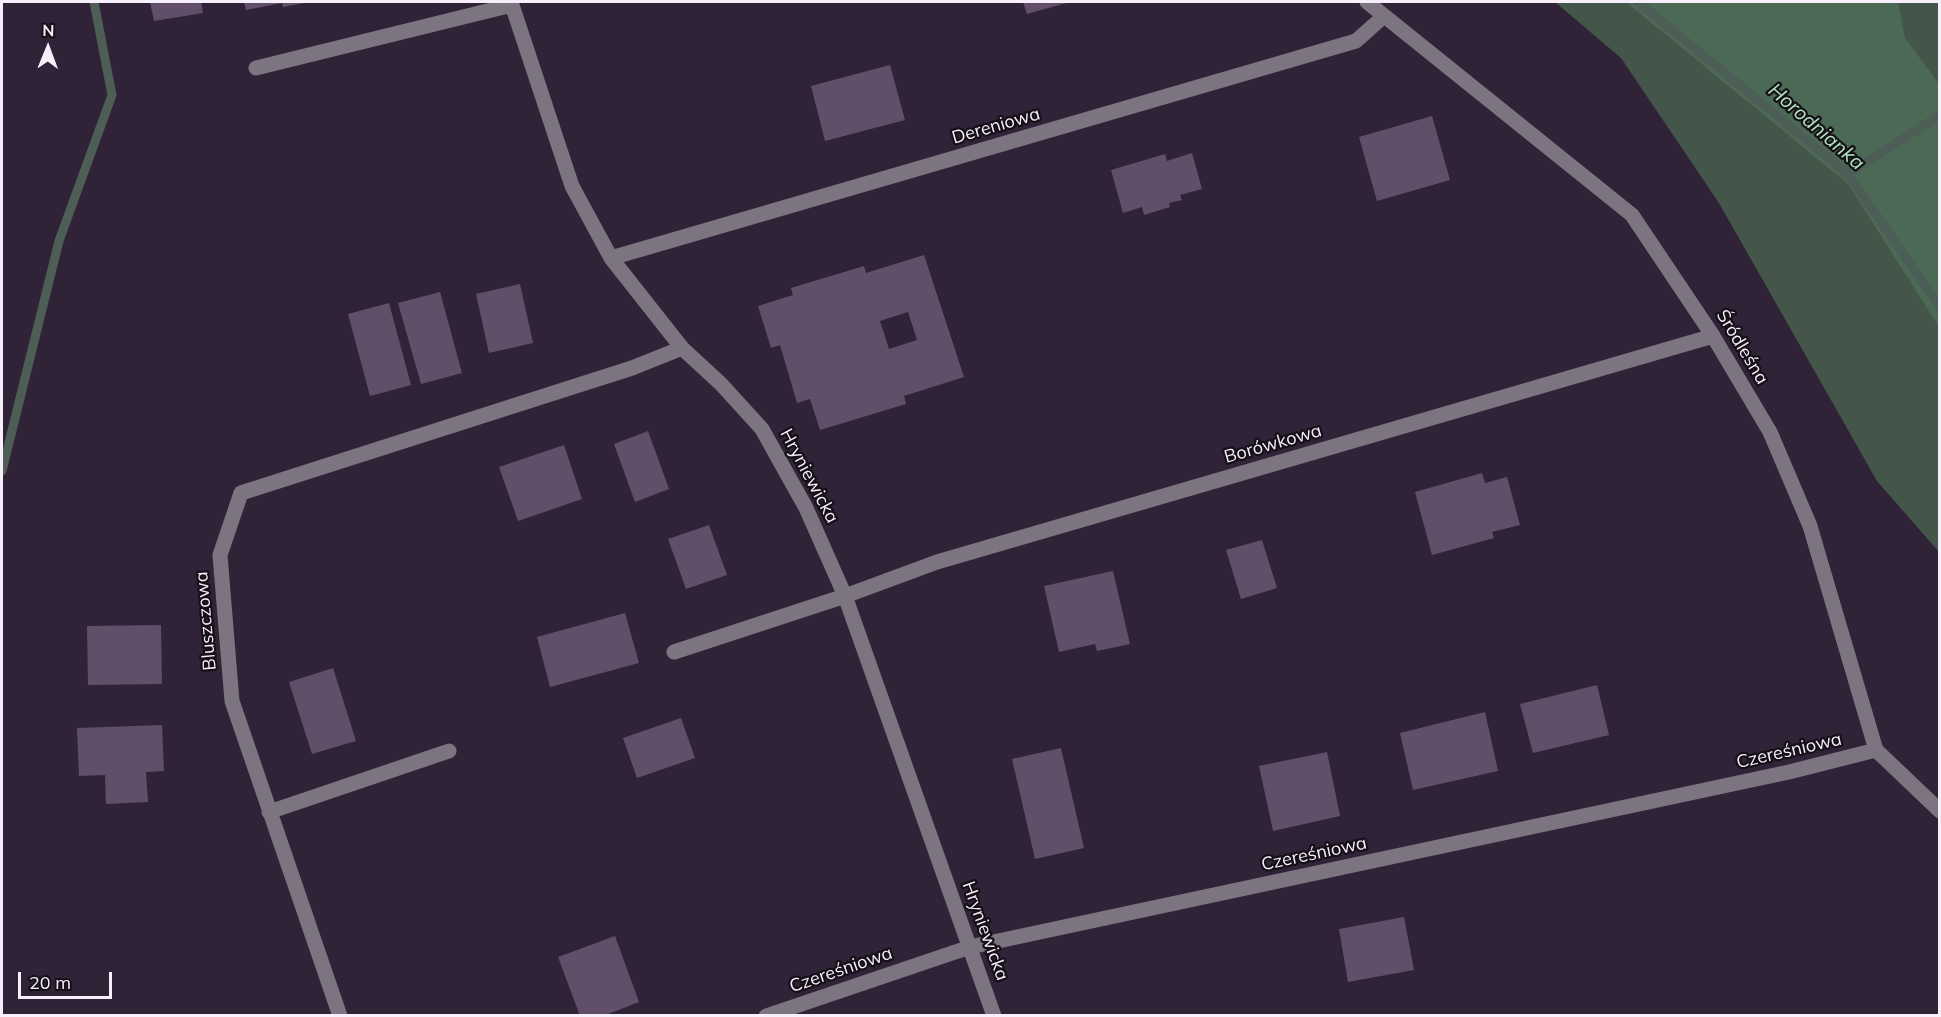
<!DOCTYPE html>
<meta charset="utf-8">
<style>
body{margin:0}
#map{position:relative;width:1941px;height:1017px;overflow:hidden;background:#312337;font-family:Mulish,sans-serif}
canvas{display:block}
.frame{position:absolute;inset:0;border:3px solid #f8effc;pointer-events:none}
.north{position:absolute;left:18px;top:18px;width:60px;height:60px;-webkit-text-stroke:4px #150f18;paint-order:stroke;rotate:1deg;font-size:16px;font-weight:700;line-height:24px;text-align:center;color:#f8effc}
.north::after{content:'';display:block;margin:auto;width:21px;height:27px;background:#f8effc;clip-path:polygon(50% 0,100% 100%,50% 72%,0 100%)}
.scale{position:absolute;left:18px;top:972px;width:94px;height:27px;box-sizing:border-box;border:3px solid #f8effc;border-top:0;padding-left:8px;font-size:18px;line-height:21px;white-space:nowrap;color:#f8effc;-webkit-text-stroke:4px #150f18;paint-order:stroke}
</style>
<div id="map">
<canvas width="1941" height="1017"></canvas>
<div class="frame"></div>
<div class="north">N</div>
<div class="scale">20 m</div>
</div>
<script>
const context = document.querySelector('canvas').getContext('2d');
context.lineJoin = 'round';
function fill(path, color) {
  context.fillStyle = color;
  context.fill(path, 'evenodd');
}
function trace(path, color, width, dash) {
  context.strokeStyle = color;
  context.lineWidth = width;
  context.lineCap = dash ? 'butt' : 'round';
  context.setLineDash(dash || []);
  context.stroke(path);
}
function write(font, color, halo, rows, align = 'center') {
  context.font = font + ' Mulish,sans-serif';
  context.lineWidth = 4.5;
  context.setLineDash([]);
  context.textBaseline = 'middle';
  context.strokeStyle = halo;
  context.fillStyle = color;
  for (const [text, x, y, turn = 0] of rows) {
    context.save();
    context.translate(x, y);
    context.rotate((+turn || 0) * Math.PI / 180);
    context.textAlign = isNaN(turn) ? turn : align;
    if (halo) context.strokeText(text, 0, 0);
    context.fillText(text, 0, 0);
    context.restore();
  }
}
fill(new Path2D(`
 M1555,2H1939V552L1877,481L1719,203L1621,58Z`), '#445649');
fill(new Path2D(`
 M1626,2H1898L1905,38L1939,84V327L1848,184Z`), '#4b6954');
trace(new Path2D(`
 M1638,2L1848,174L1940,307
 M1848,174L1940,115
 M2,471L59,241L112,95L94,2`), '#4d5e56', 9);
fill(new Path2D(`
 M150,2H201L203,13L154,21Z
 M244,2H304V3L283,7L282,3L246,10Z
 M1023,2H1070L1027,14Z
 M890,65L905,120L825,141L811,86Z
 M1432,116L1450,180L1377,201L1359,137Z
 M1192,153L1202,189L1180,195L1182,200L1169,203L1170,207L1144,215L1142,207L1123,213L1111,170L1165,154L1167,161Z
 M924,255L964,377L904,396L906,404L820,430L810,399L797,403L780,345L771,348L758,306L793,295L791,288L864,266L866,273ZM908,312L917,340L889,349L880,321Z
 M520,284L533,343L489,353L476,294Z
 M440,292L462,373L421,384L398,303Z
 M389,303L411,385L370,396L348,314Z
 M648,431L669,489L635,502L614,444Z
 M564,445L582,499L518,521L499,467Z
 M1482,473L1485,483L1507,477L1520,525L1492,532L1494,538L1432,555L1415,492Z
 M709,525L727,575L686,589L668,539Z
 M1262,540L1277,588L1241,599L1226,550Z
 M1113,571L1130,644L1097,651L1095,644L1059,652L1044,586Z
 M625,613L639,663L550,687L537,637Z
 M161,625L162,684L88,685L87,626Z
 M333,668L356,741L312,754L289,682Z
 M1597,685L1609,735L1533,753L1520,704Z
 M1485,712L1498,771L1413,790L1400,733Z
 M681,718L695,758L637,778L623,738Z
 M162,725L164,771L146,772L148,802L106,804L105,775L79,776L77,728Z
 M1061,748L1084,848L1035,859L1012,759Z
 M1327,752L1340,816L1273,831L1259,766Z
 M1404,917L1414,970L1348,982L1339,929Z
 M615,936L639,1002L603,1016H580L558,957Z`), '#614f69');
trace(new Path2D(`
 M511,2L572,186L611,258L682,348L721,384L762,429L806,508L845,596L994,1016
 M1367,2L1632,215L1713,336L1770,432L1810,526L1876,750L1940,811
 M256,68L512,5
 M611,258L1356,41L1384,16
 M674,652L845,596L937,562L1713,336
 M269,812L449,751
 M340,1016L232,701L220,555L241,493L632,368L682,348
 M766,1016L970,947L1789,772L1876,750`), '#7c7480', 15);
write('18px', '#f8effc', '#150f18', [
 ["Dereniowa",996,126,-16],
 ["Śródleśna",1742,347,59],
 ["Borówkowa",1273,444,-16],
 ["Hryniewicka",809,476,62],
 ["Bluszczowa",206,621,-95],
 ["Czereśniowa",1789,751,-13],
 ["Czereśniowa",1314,854,-12],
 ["Hryniewicka",985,931,70],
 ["Czereśniowa",841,970,-19]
]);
write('italic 20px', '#b0e6bf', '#150f18', [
 ["Horodnianka",1816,127,41]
]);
</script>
